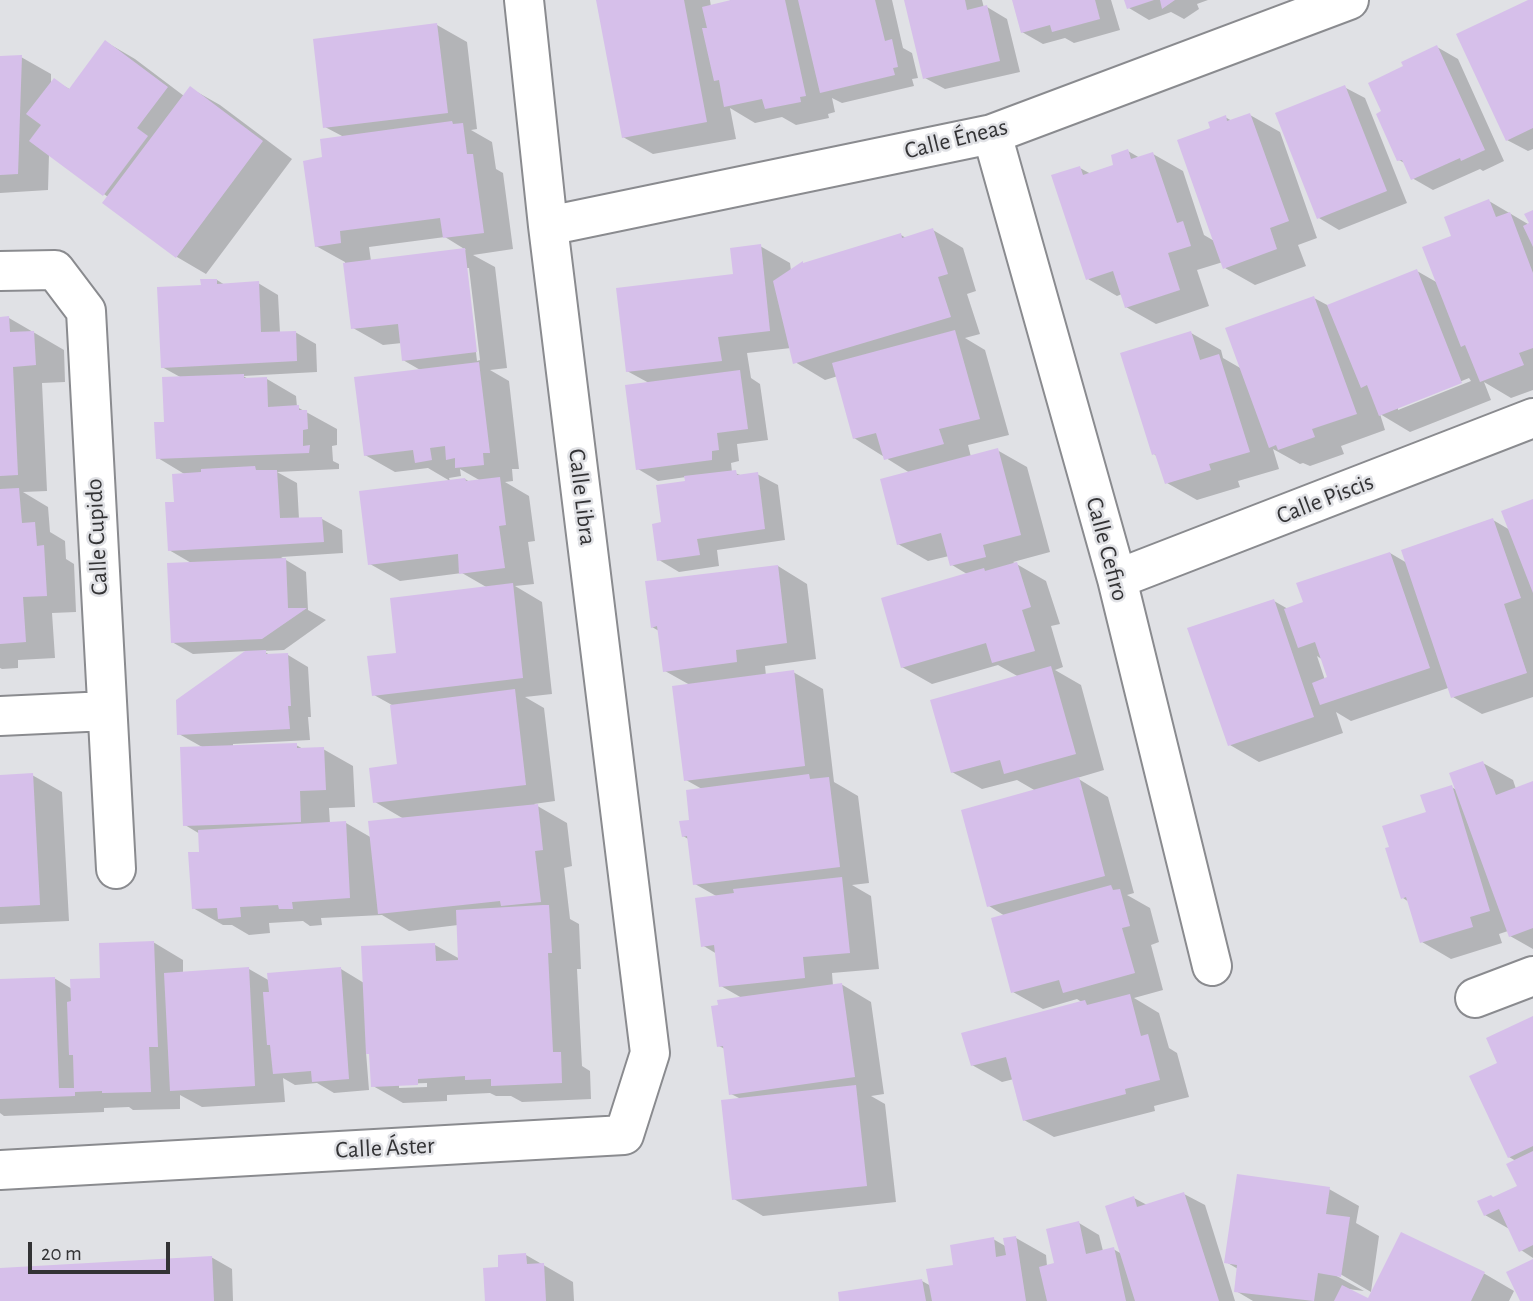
<!DOCTYPE html>
<meta charset="utf-8">
<style>
body{margin:0}
#map{position:relative;width:1533px;height:1301px;overflow:hidden;background:#e0e1e5;font-family:"Alegreya Sans",sans-serif}
canvas{display:block}
.scale{position:absolute;left:28px;top:1242px;width:142px;height:32px;box-sizing:border-box;border:4px solid #333335;border-top:0;padding-left:9px;font-size:21px;line-height:24px;white-space:nowrap;color:#333335;-webkit-text-stroke:5px #e0e1e5;paint-order:stroke}
</style>
<div id="map">
<canvas width="1533" height="1301"></canvas>
<div class="scale">20 m</div>
</div>
<script>
const context = document.querySelector('canvas').getContext('2d');
context.lineJoin = 'round';
function fill(path, color) {
  context.fillStyle = color;
  context.fill(path, 'evenodd');
}
function trace(path, color, width, dash) {
  context.strokeStyle = color;
  context.lineWidth = width;
  context.lineCap = dash ? 'butt' : 'round';
  context.setLineDash(dash || []);
  context.stroke(path);
}
function write(font, color, halo, rows, align = 'center') {
  context.font = font + ' "Alegreya Sans",sans-serif';
  context.lineWidth = 5;
  context.setLineDash([]);
  context.textBaseline = 'middle';
  context.strokeStyle = halo;
  context.fillStyle = color;
  for (const [text, x, y, turn = 0] of rows) {
    context.save();
    context.translate(x, y);
    context.rotate((+turn || 0) * Math.PI / 180);
    context.textAlign = isNaN(turn) ? turn : align;
    if (halo) context.strokeText(text, 0, 0);
    context.fillText(text, 0, 0);
    context.restore();
  }
}
fill(new Path2D(`
 M598,0H710L711,7L732,0H892L903,48L912,53L918,78L912,79L914,86L842,103L832,98L835,112L828,114L829,118L796,125L782,117L755,123L730,108L736,139L653,154L623,137Z
 M906,0H982L984,8L987,7L1007,19L1020,72L945,89L925,78Z
 M1013,0H1111L1120,30L1074,43L1065,38L1043,44L1022,32Z
 M1126,0H1208L1197,4L1199,9L1184,19L1171,12L1149,20L1129,8Z
 M1533,0V149L1528,151L1507,140Z
 M437,25L467,42L477,129L471,130L492,142L496,169L503,173L513,249L473,255L495,267L507,368L490,370L509,381L519,469H512L513,481L505,482L529,496L535,541L528,542L534,584L515,586L542,602L552,694L525,697L544,708L555,801L534,804L567,823L572,866L564,868L570,919L579,924L581,969H577L582,1066L590,1071L591,1099L522,1102L511,1096H496L490,1093L447,1095V1101L403,1103L373,1086L371,1054L366,1052L369,1090L334,1093L317,1083L295,1085L283,1078L285,1102L202,1107L180,1095V1109L133,1110L129,1107L104,1108V1112L4,1116L0,1113V981L54,978L72,989L102,980L153,942L183,960V973L249,969L270,981L341,969L364,983L435,945L460,959L458,925L409,931L382,915L321,918L322,925L310,926L303,921L269,923L270,933L249,935L232,925H223L193,908L201,853L200,834L185,825L204,748L179,734L248,651L193,654L172,642L193,564L169,550L176,504L186,475L158,458L166,424L182,378L162,367L203,286L217,280L225,285L258,283L278,295L280,333L295,332L316,344L317,372L243,376L250,380L267,379L296,396L297,407L337,429V445L332,446L333,461L339,464V469L277,472L297,483L299,519H322L342,530L343,553L281,557L306,572L308,610L326,620L284,650L263,651L272,656L288,655L308,667L311,717H308L310,740L233,744V747L296,745L305,750L323,749L353,766L355,807L329,808L330,824L346,823L372,838L404,819L375,802L399,766L392,705L374,695L398,655L488,588L462,573L400,581L370,564L465,479L470,482L481,481L460,469L461,476L449,478L450,481L428,468L395,472L365,455L422,371L403,360L402,343L383,345L353,328L345,262L316,246L324,159L344,137L325,127ZM445,237L466,250L371,261L369,247ZM466,268H469L480,360L477,361ZM427,1083V1087L399,1088V1084Z
 M106,42L135,59L184,96L190,88L220,105L292,159L206,274L177,257L108,197L49,154L48,190L0,193V58L21,57L51,74V85L54,80L71,90Z
 M1437,47L1458,59L1504,161L1483,171L1480,169L1433,190L1412,178L1406,164L1399,160L1383,112Z
 M1344,87L1365,98L1407,203L1339,230L1319,218Z
 M1250,115L1280,132L1317,238L1298,245L1306,266L1255,285L1225,268L1223,262L1197,270L1209,306L1156,324L1126,307L1122,294L1117,296L1088,279L1080,168L1091,174L1116,166L1128,151L1140,158L1153,154L1183,171L1204,235L1216,242L1212,129L1225,117L1232,121Z
 M1489,201L1533,227V212V390L1511,398L1484,382L1491,400L1410,432L1380,414L1385,430L1341,446L1344,454L1310,466L1303,463L1300,464L1273,449L1279,469L1238,481L1240,487L1197,500L1167,483L1158,457L1154,454L1191,333L1221,350L1223,358L1242,369L1314,298L1329,306L1417,271L1438,283L1453,237ZM1469,378L1471,381L1398,410V407Z
 M933,230L963,248L976,291L967,294L980,334L965,338L985,350L1009,435L968,445L971,457L997,450L1027,467L1050,552L1013,562L1046,581L1060,624L1051,626L1063,667L1055,670L1081,685L1104,770L1077,778L1108,797L1134,893L1127,895L1150,908L1159,942L1151,945L1163,990L1134,998L1159,1013L1169,1048L1177,1053L1189,1097L1154,1106L1155,1111L1054,1137L1024,1120L1014,1079L1002,1082L972,1065L1083,1003L1077,999L1043,1009L1013,992L1005,916L989,906L1036,791L1017,780L982,789L952,772L1019,677L998,665L932,684L902,667L967,574L952,565L949,556L928,561L898,544L910,473L854,438L838,376L825,380L795,362L791,348L747,353L751,378L760,384L768,440L737,444L739,461L731,463L732,472L743,476L757,474L778,485L785,540L717,550L719,566L679,572L659,560L663,524L687,482L686,477L658,481L638,469L649,383L627,371L735,276L760,246L790,263L791,271L803,263L805,264L901,235L906,238Z
 M9,318L64,350L65,382L42,383L47,491L23,492L48,507L50,532L65,541L66,559L74,564L76,612L52,613L55,658L18,660V668L2,669L0,668V319Z
 M1533,501V697L1482,714L1453,697L1448,688L1351,721L1336,712L1343,733L1259,762L1230,745L1274,601L1288,609L1305,603L1390,553L1407,563L1493,520L1510,530ZM1317,656L1323,660L1329,678L1325,680Z
 M778,566L807,584L816,659L765,666L766,676L793,672L823,689L834,782L858,796L869,883L852,885L871,896L879,969L832,973L833,986L841,984L871,1002L884,1094L871,1096L885,1104L896,1202L763,1216L734,1199L741,1099L731,1094L725,1049L719,1046L742,998L721,986L717,954L702,945L718,897L695,884L690,840L683,836L691,821L702,789L686,780L690,685L665,671L659,631L652,627Z
 M1483,763L1513,780L1516,789L1533,783V949L1510,936L1508,931L1499,934L1502,943L1451,959L1422,942L1409,902L1403,898L1428,813L1451,787L1457,790Z
 M32,775L62,792L69,921L0,924V776Z
 M1533,1018V1258L1521,1250L1511,1230L1485,1215L1494,1199L1520,1187L1516,1161L1509,1157L1500,1063Z
 M1329,1189L1359,1206L1356,1223L1379,1236L1371,1292L1335,1271L1333,1274L1364,1291L1348,1289L1369,1300L1402,1235L1485,1274L1514,1291L1509,1301H1253L1236,1291L1238,1269L1226,1262Z
 M1184,1194L1205,1205L1235,1301H841L922,1281L931,1286L993,1239L1007,1247L1016,1238L1046,1255L1047,1266L1056,1264L1079,1223L1099,1235L1103,1251L1113,1249L1122,1254L1134,1198L1147,1205Z
 M526,1255L573,1282L574,1301H486L500,1269Z
 M211,1257L232,1269L233,1301H0V1269Z`), '#0003');
fill(new Path2D(`
 M596,0H684L707,122L622,138Z
 M731,0H785L806,96L800,97L801,102L765,109L762,99L724,107L719,80L714,81L702,28H707L702,7Z
 M798,0H875L885,41L892,39L898,67L893,68L895,75L820,93Z
 M904,0H965L967,10L987,5L1000,61L923,79Z
 M1012,0H1095L1100,19L1052,32L1050,25L1021,33Z
 M1124,0H1154L1127,9Z
 M1160,0H1175L1162,9Z
 M1528,0H1533V128L1506,141L1456,34Z
 M437,23L448,113L323,128L313,39Z
 M105,40L168,87L137,128L148,136L103,196L29,141L41,125L26,114L54,78L69,89Z
 M1437,45L1485,150L1461,161L1460,158L1411,180L1402,160L1397,161L1376,114L1381,111L1368,83L1403,66L1401,62Z
 M22,55L18,174L0,175V56Z
 M1345,85L1387,191L1317,219L1275,113Z
 M190,86L263,141L176,258L102,203Z
 M1250,113L1289,221L1270,228L1277,249L1223,269L1177,140L1210,128L1208,122L1226,115L1227,121Z
 M452,121L453,124L463,123L467,154H473L484,233L443,238L440,218L340,231L341,243L315,247L303,161L322,157L320,139Z
 M1128,149L1131,159L1153,152L1177,223L1183,221L1191,246L1168,253L1180,290L1125,308L1113,271L1086,280L1051,175L1080,166L1083,175L1113,165L1111,155Z
 M1489,199L1496,217L1510,212L1533,273V348L1519,353L1524,365L1480,382L1465,345L1461,347L1422,247L1451,236L1444,217Z
 M1533,210V247L1523,226L1529,223L1524,214Z
 M933,228L948,274L938,277L951,317L793,364L773,281L803,261V263L901,233L902,238Z
 M761,244L770,331L718,337L722,361L626,372L616,288L733,274L730,248Z
 M465,248L477,352L402,361L398,324L351,329L343,263Z
 M1417,269L1462,383L1379,416L1367,385L1361,388L1327,305Z
 M200,279H217V284L259,281L261,332L296,331L297,361L161,368L157,287L201,285Z
 M1314,296L1357,414L1312,429L1315,437L1278,450L1276,445L1269,448L1225,328Z
 M9,316L10,332L34,331L36,365L13,367L18,475L0,476V317Z
 M955,330L980,419L939,429L944,444L884,460L876,433L853,439L832,363Z
 M1191,331L1200,360L1219,354L1250,452L1209,464L1211,470L1165,484L1155,454L1152,455L1120,353Z
 M479,362L490,453H483L484,465L455,468V458L446,460L445,446L430,448L432,460L415,463L413,450L364,456L354,377Z
 M740,370L748,429L717,433L719,450L712,451V460L636,470L625,385Z
 M244,374V378L267,377L268,407L299,405V410H307L308,429L303,430V446L310,445L309,453L156,459L154,422H164L162,377Z
 M998,448L1021,535L983,545L986,557L950,566L941,533L897,545L880,479Z
 M255,466L256,470H277L280,518L322,517L324,542L168,551L165,502H174L172,474L201,472V469Z
 M736,470L737,475L758,472L765,529L697,539L700,555L657,561L652,524L661,522L656,485L685,481L684,476Z
 M500,477L506,525L499,526L505,568L459,574L458,554L368,565L359,491L465,478L466,481Z
 M19,488L22,523L35,522L37,546L44,545L47,596L23,597L26,642L0,644V489Z
 M1533,499V593L1501,511Z
 M1493,518L1521,598L1504,604L1527,673L1451,698L1401,550Z
 M1390,552L1430,668L1320,705L1312,683L1327,677L1315,642L1298,648L1284,609L1303,602L1296,583Z
 M286,558L288,608H307L262,639L171,643L167,563Z
 M1017,562L1031,607L1022,610L1035,651L992,663L986,643L901,668L881,598L984,568L985,571Z
 M778,565L787,643L736,650L737,662L663,672L657,626L651,628L645,581Z
 M513,583L523,678L372,696L367,656L396,653L390,598Z
 M1274,599L1314,717L1228,746L1187,628Z
 M266,650V654L288,653L291,706H288L290,729L177,735L176,700L245,651Z
 M1051,666L1076,754L1004,774L1000,760L951,773L930,700Z
 M794,670L805,766L684,781L672,686Z
 M515,689L526,785L373,803L369,768L397,764L390,705Z
 M297,743V748L324,747L326,790L300,791L301,822L183,826L180,747Z
 M1483,761L1496,795L1533,781V928L1509,937L1449,773Z
 M33,773L40,905L0,907V775Z
 M809,774L810,779L829,777L840,867L693,885L687,836L682,837L679,821L689,820L686,790Z
 M1079,777L1105,876L987,907L961,810Z
 M1452,785L1490,911L1470,917L1473,927L1420,943L1406,897L1401,899L1385,848L1389,847L1382,826L1426,812L1420,795Z
 M538,804L543,850L535,851L541,902L501,906L500,901L378,914L368,821Z
 M346,821L350,898L292,902L293,909H279L278,905L240,907L241,917L218,919L217,908L192,909L188,852H199L198,830Z
 M842,877L850,953L803,957L805,978L719,987L714,945L701,947L695,898L734,893L733,889Z
 M1111,885L1113,890L1120,889L1130,926L1122,928L1135,973L1063,993L1059,980L1011,993L991,918Z
 M543,905H549L552,953H548L553,1052H561L562,1083L491,1086V1079L465,1080V1076L418,1079V1085L371,1087L369,1054H366L361,946L435,943L436,961L458,960L456,910Z
 M154,941L158,1047H149L151,1092L102,1093V1091L75,1092V1096L0,1099V979L55,977L59,1088H74L73,1055H69L67,1002L71,1001L70,979L100,978L99,943Z
 M249,967L255,1086L170,1091L164,973Z
 M341,967L349,1079L312,1082L311,1071L273,1074L270,1045H267L263,992H269L267,973Z
 M842,983L855,1077L729,1095L723,1046L717,1047L711,1006L718,1005L717,1000Z
 M1130,994L1141,1036L1148,1034L1160,1080L1125,1089L1126,1094L1023,1121L1006,1057L971,1066L961,1033L1085,1000L1087,1005Z
 M1533,1016V1146L1508,1158L1469,1076L1497,1063L1486,1038Z
 M856,1085L867,1186L732,1200L721,1100Z
 M1533,1151V1245L1519,1252L1499,1209L1484,1216L1477,1201L1491,1195L1493,1197L1517,1186L1506,1164Z
 M1237,1174L1330,1187L1326,1214L1350,1217L1341,1277L1318,1273L1314,1301L1234,1292L1237,1265L1224,1263Z
 M1184,1192L1219,1301H1135L1105,1206L1134,1196L1137,1207Z
 M1079,1221L1086,1254L1114,1247L1126,1301H1047L1039,1267L1054,1263L1046,1229Z
 M1401,1232L1485,1272L1471,1301H1334L1342,1285L1368,1298Z
 M1016,1236L1026,1301H932L926,1269L953,1265L950,1245L994,1237L996,1257L1006,1255L1003,1238Z
 M526,1253L527,1264L544,1263L546,1301H485L483,1268L498,1267V1255Z
 M212,1256L214,1301H0V1268Z
 M1533,1259V1301H1520L1506,1272Z
 M922,1279L926,1301H839L838,1292Z`), '#d6bfea');
const minor = new Path2D(`
 M992,134L1117,579L1212,966
 M548,226L992,134L1349,0
 M0,271L55,270L86,311L116,869
 M1117,579L1533,418
 M0,716L107,711
 M1475,998L1533,976
 M0,1170L624,1135L650,1053L548,226L524,0`);
trace(minor, '#8a8b8f', 42);
trace(minor, '#fff', 38);
write('24px', '#333335', '#e0e1e5', [
 ["Calle Éneas",956,139,-14],
 ["Calle Libra",582,497,83],
 ["Calle Piscis",1325,499,-21],
 ["Calle Cupido",97,537,-93],
 ["Calle Cefiro",1107,549,75],
 ["Calle Áster",385,1148,-3]
]);
</script>
